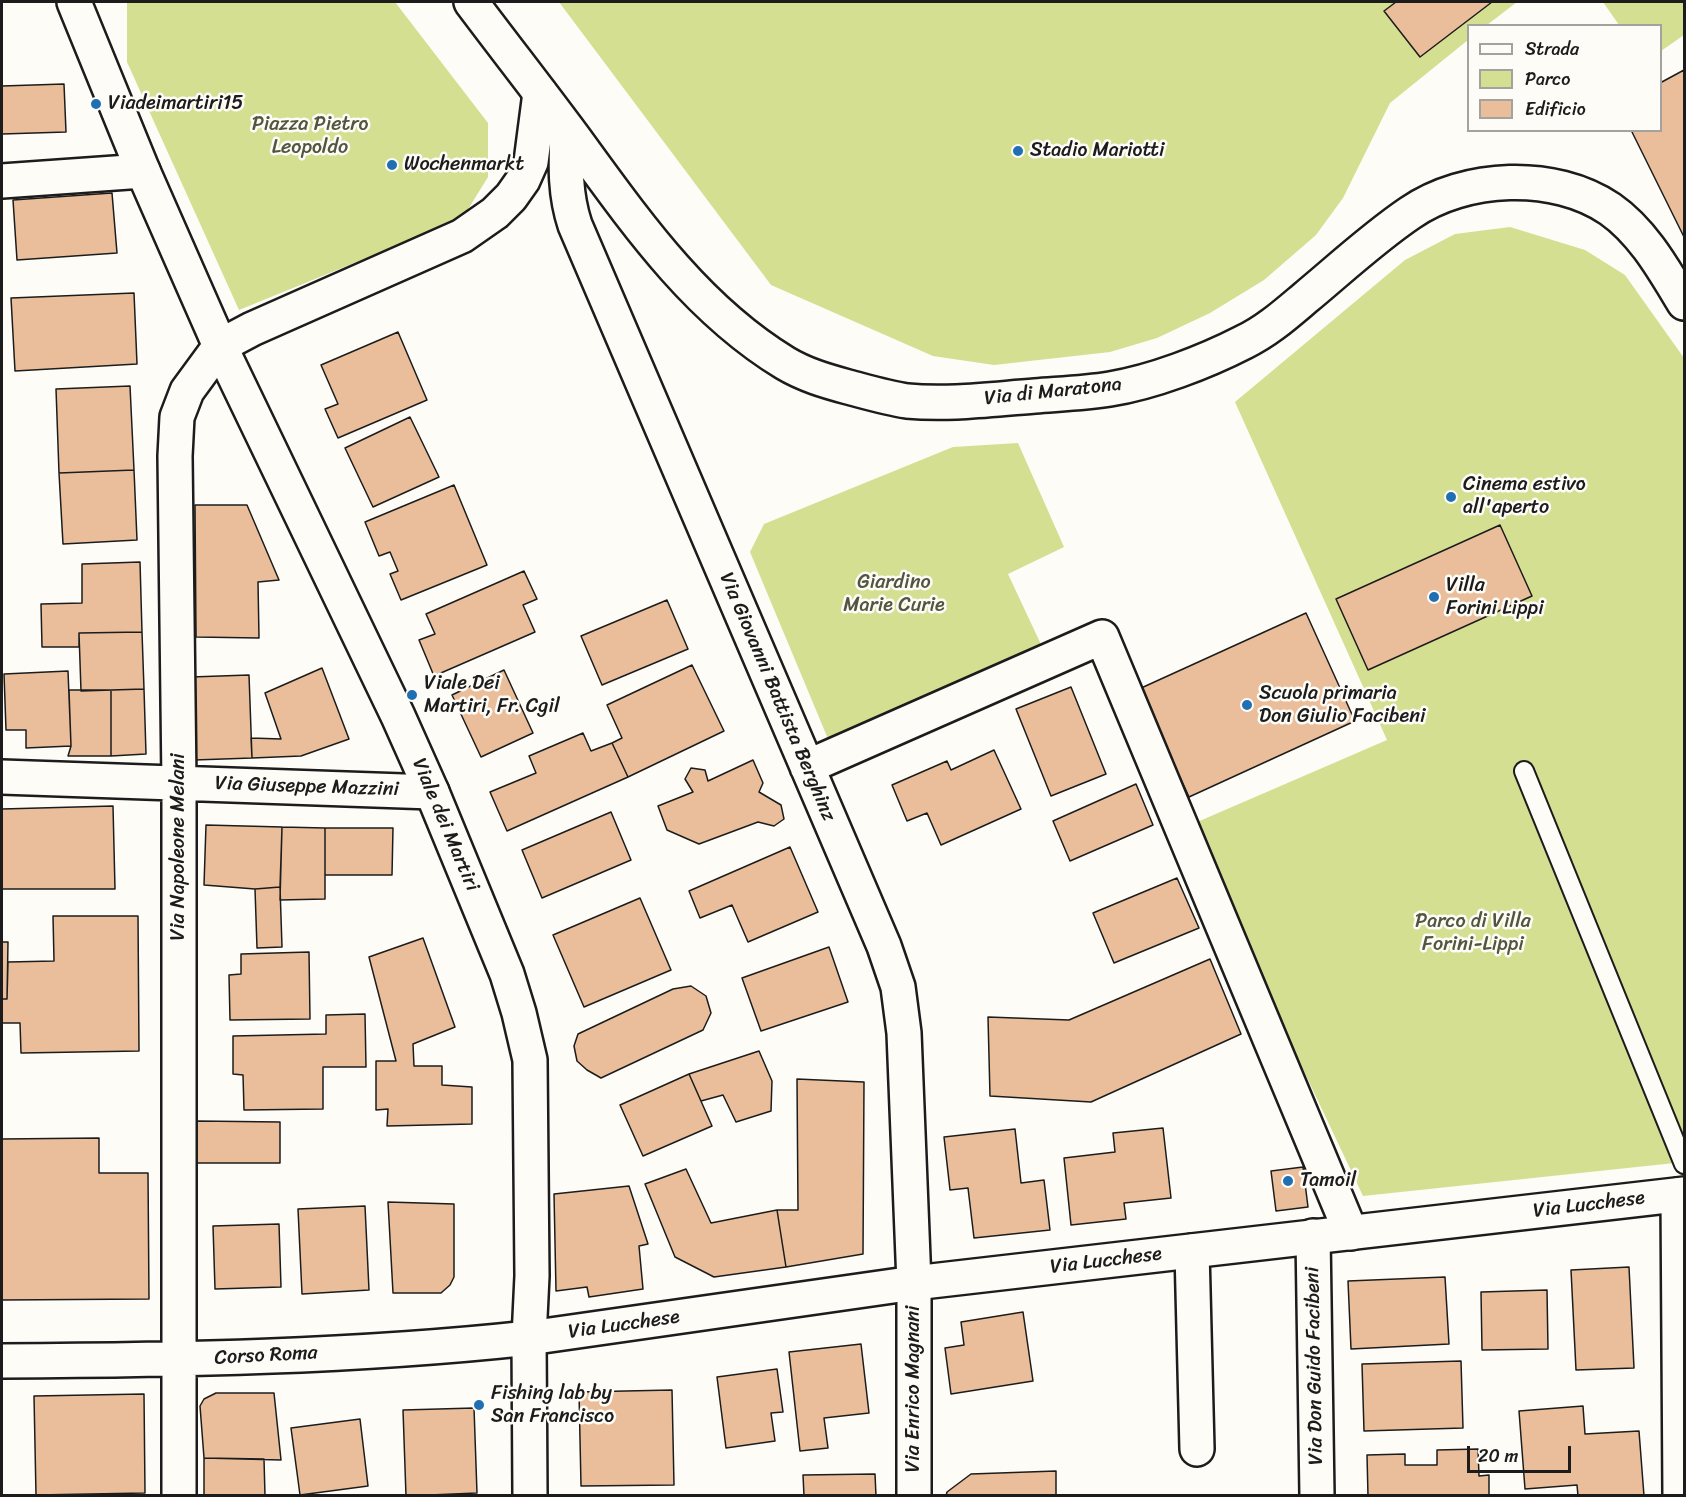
<!DOCTYPE html>
<style>
body{margin:0}
#map{position:relative;width:1686px;height:1497px;overflow:hidden;background:#fdfcf7;font-family:Sriracha,sans-serif}
canvas{display:block}
.frame{position:absolute;inset:0;border:3px solid #1c1c1c;pointer-events:none}
.legend{position:absolute;left:1467px;top:24px;width:195px;height:108px;box-sizing:border-box;background:#fdfcf7;border:2px solid #a3a29f;margin:0;padding:8px 10px;list-style:none;font-size:18px;color:#1c1c1c}
.legend li{display:flex;align-items:center;gap:12px;height:30px}
.legend b{width:30px;border:2px solid #a3a29f}
.scale{position:absolute;left:1467px;top:1446px;width:104px;height:27px;box-sizing:border-box;border:3px solid #1c1c1c;border-top:0;padding-left:8px;font-size:18px;line-height:21px;white-space:nowrap;color:#1c1c1c;-webkit-text-stroke:4px #fdfcf7;paint-order:stroke}
</style>
<div id="map">
<canvas width="1686" height="1497"></canvas>
<div class="frame"></div>
<ul class="legend">
<li><b style="height:8px;background:#fdfcf7"></b>Strada</li>
<li><b style="height:16px;background:#d4df92"></b>Parco</li>
<li><b style="height:16px;background:#eabe9a"></b>Edificio</li>
</ul>
<div class="scale">20 m</div>
</div>
<script>
const context = document.querySelector('canvas').getContext('2d');
context.lineJoin = 'round';
function fill(path, color) {
  context.fillStyle = color;
  context.fill(path, 'evenodd');
}
function trace(path, color, width, dash) {
  context.strokeStyle = color;
  context.lineWidth = width;
  context.lineCap = dash ? 'butt' : 'round';
  context.setLineDash(dash || []);
  context.stroke(path);
}
function write(font, color, halo, rows, align = 'center') {
  context.font = font + ' Sriracha,sans-serif';
  context.lineWidth = 5;
  context.setLineDash([]);
  context.textBaseline = 'middle';
  context.strokeStyle = halo;
  context.fillStyle = color;
  for (const [text, x, y, turn = 0] of rows) {
    context.save();
    context.translate(x, y);
    context.rotate((+turn || 0) * Math.PI / 180);
    context.textAlign = isNaN(turn) ? turn : align;
    if (halo) context.strokeText(text, 0, 0);
    context.fillText(text, 0, 0);
    context.restore();
  }
}
fill(new Path2D(`
 M127,2H395L488,123V177L462,219L239,310L127,62Z
 M559,2H1517L1487,25L1468,26V40L1390,103L1343,198L1316,235L1264,280L1210,313L1157,338L1110,352L994,365L933,356L771,285Z
 M1603,2H1684V35L1661,51L1660,26L1619,25Z
 M1510,227L1585,250L1625,275L1684,358V1162L1363,1196L1188,826L1387,740L1235,402L1405,260L1455,234Z
 M1018,443L1064,547L1008,574L1045,653L831,746L750,552L764,524L953,447Z`), '#d4df92');
const building = new Path2D(`
 M1396,2H1492L1420,57L1384,11Z
 M1684,70V237L1631,130H1660V83Z
 M64,84L66,132L2,134V86Z
 M112,193L117,253L17,260L13,200Z
 M134,293L137,364L15,371L11,298Z
 M398,332L427,400L338,438L325,409L338,404L321,365Z
 M130,386L134,470L59,473L56,389Z
 M410,417L439,477L373,507L345,448Z
 M134,470L137,540L63,544L59,473Z
 M454,485L487,565L401,600L390,574L398,571L390,552L379,556L365,522Z
 M195,505H247L279,580L258,582L259,638L196,637Z
 M1500,525L1532,596L1368,670L1336,599Z
 M140,562L142,632L79,633V647H42L41,604L82,603V564Z
 M524,571L537,599L523,605L535,632L434,676L419,640L435,634L426,614Z
 M667,600L688,649L602,685L581,636Z
 M1306,613L1355,721L1189,797L1139,689Z
 M142,632L144,689L81,691L79,633Z
 M692,665L724,731L628,777L612,743L622,738L607,705Z
 M322,668L349,739L301,756L252,758L251,738L281,739L265,693Z
 M504,670L533,733L481,757L452,695Z
 M68,671L71,746L26,748V730H6L4,674Z
 M249,675L252,758L194,760L191,677Z
 M1071,687L1106,774L1051,796L1016,709Z
 M144,689L146,754L111,756V690Z
 M69,690H111V756H68L71,746Z
 M583,733L591,751L612,743L628,777L507,831L490,792L536,773L529,756Z
 M994,750L1021,809L941,845L927,813L907,821L892,785L947,761L951,770Z
 M753,760L763,783L759,792L781,805L784,819L774,826L758,822L699,844L667,830L658,806L693,792L685,779L691,768L705,770L708,781Z
 M1136,784L1153,825L1070,861L1053,821Z
 M113,806L115,889H2V809Z
 M611,812L631,860L542,898L522,850Z
 M206,825L282,827L280,887L255,889L204,885Z
 M282,827L325,828V899L280,900Z
 M325,828H393L392,875H325Z
 M790,847L818,912L748,942L732,905L700,918L689,891Z
 M1177,878L1199,928L1114,963L1093,913Z
 M280,887L282,947L257,948L255,889Z
 M640,898L671,970L584,1007L553,935Z
 M53,916H138L139,1051L21,1053L20,1023H2V999H7L8,962L54,961Z
 M423,938L455,1027L413,1044L414,1066H442V1085L472,1087V1124L387,1126L388,1109L376,1110V1061H396L369,957Z
 M2,942H8L7,999H2Z
 M829,947L848,1002L761,1031L742,978Z
 M309,952L310,1019L230,1020L229,975L241,974V954Z
 M1210,959L1241,1034L1091,1102L990,1096L988,1017L1069,1020Z
 M691,986L706,996L711,1013L703,1030L601,1078L587,1070L577,1061L574,1046L578,1034L673,989Z
 M365,1014L366,1067H323V1109L244,1110L243,1075L233,1074V1036L326,1034V1015Z
 M759,1051L772,1081L771,1111L736,1122L723,1095L701,1101L689,1074Z
 M689,1074L712,1126L643,1156L620,1105Z
 M797,1079L864,1082L863,1254L786,1267L777,1210H798Z
 M197,1121L280,1122V1163H197Z
 M1163,1128L1171,1198L1124,1203L1126,1219L1071,1225L1064,1158L1115,1152L1113,1133Z
 M1015,1129L1021,1183L1044,1180L1050,1230L974,1238L968,1188L950,1190L944,1137Z
 M99,1138V1173H148L149,1299L2,1300V1139Z
 M1303,1167L1308,1207L1276,1211L1271,1171Z
 M686,1169L711,1223L777,1210L786,1267L714,1277L675,1257L645,1184Z
 M629,1186L648,1244L639,1246L643,1289L589,1297L587,1287L556,1291L554,1194Z
 M388,1202L454,1204V1277L450,1285L441,1293H393Z
 M365,1206L369,1290L302,1294L298,1209Z
 M279,1224L281,1287L215,1289L213,1226Z
 M1629,1267L1634,1368L1576,1370L1571,1270Z
 M1445,1277L1449,1344L1351,1349L1348,1281Z
 M1547,1290L1548,1349L1482,1350L1481,1292Z
 M1023,1312L1033,1381L951,1394L945,1348L964,1345L961,1322Z
 M861,1344L869,1413L824,1418L828,1448L800,1451L789,1352Z
 M1461,1361L1463,1428L1364,1431L1362,1364Z
 M777,1369L783,1412L771,1413L775,1441L726,1448L717,1377Z
 M672,1390L674,1485L581,1486L579,1392Z
 M216,1393H274L281,1460L204,1458L200,1406L204,1399Z
 M144,1394L145,1493L36,1495L34,1396Z
 M1583,1406L1585,1434L1639,1431L1644,1496H1578L1577,1485L1525,1489L1519,1411Z
 M474,1408L477,1493L406,1496L403,1410Z
 M360,1419L368,1486L300,1495L291,1428Z
 M1478,1449L1479,1476L1489,1475V1496H1368L1367,1455L1405,1454V1465H1437V1450Z
 M204,1458L264,1459L265,1496H204Z
 M1056,1471V1496H946L947,1492L971,1474Z
 M875,1474L876,1496H804L803,1475Z`);
fill(building, '#eabe9a');
trace(building, '#1c1c1c', 1.5);
const service = new Path2D(`
 M1524,771L1684,1164`);
const minor = new Path2D(`
 M567,129C566,162 564,192 575,225L884,946L898,987L904,1033L914,1283V1496
 M2,181L143,171
 M807,767L1102,637L1351,1233
 M2,777L432,792
 M1678,1195L1680,1496
 M1313,1236L1317,1496
 M1192,1251L1197,1449
 M2,1361C177,1360 354,1357 529,1338L530,1496
 M179,1496V783L175,456L177,417L187,391L220,346L252,329L462,236L495,213L511,197L523,180L531,162L540,93`);
const primary = new Path2D(`
 M74,2L143,171L220,346L398,716L432,792L507,974L519,1013L530,1060L532,1276L529,1338L914,1283L1684,1194
 M471,2C507,50 544,97 580,146C639,227 698,310 785,363C805,375 826,381 848,387C867,392 887,398 907,401C949,405 993,399 1035,396C1059,394 1085,393 1110,389C1153,382 1205,362 1244,342C1267,331 1286,314 1305,298C1340,269 1373,238 1410,213C1465,175 1554,171 1610,209C1643,232 1664,270 1684,303`);
trace(service, '#1c1c1c', 22);
trace(minor, '#1c1c1c', 38);
trace(primary, '#1c1c1c', 38);
trace(service, '#fdfcf7', 18);
trace(minor, '#fdfcf7', 33);
trace(primary, '#fdfcf7', 33);
for (const [x, y, r, color] of [
 [96,104,6,"#1f6fb2"],
 [1018,151,6,"#1f6fb2"],
 [392,165,6,"#1f6fb2"],
 [1451,497,6,"#1f6fb2"],
 [1434,597,6,"#1f6fb2"],
 [412,695,6,"#1f6fb2"],
 [1247,705,6,"#1f6fb2"],
 [1288,1181,6,"#1f6fb2"],
 [479,1405,6,"#1f6fb2"]
]) {
  const dot = new Path2D();
  dot.arc(x, y, r, 0, 2 * Math.PI);
  context.fillStyle = color;
  context.fill(dot);
  trace(dot, '#fdfcf7', 2);
}
write('20px', '#1c1c1c', '#fdfcf7', [
 ["Viadeimartiri15",108,104],
 ["Stadio Mariotti",1030,151],
 ["Wochenmarkt",404,165],
 ["Cinema estivo",1463,485],
 ["all'aperto",1463,508],
 ["Villa",1446,586],
 ["Forini Lippi",1446,609],
 ["Viale Dei",424,684],
 ["Martiri, Fr. Cgil",424,707],
 ["Scuola primaria",1259,694],
 ["Don Giulio Facibeni",1259,717],
 ["Tamoil",1300,1181],
 ["Fishing lab by",491,1394],
 ["San Francisco",491,1417]
], 'left');
write('20px', '#53563f', '#fdfcf7', [
 ["Piazza Pietro",310,125],
 ["Leopoldo",310,148],
 ["Giardino",894,583],
 ["Marie Curie",894,606],
 ["Parco di Villa",1473,922],
 ["Forini-Lippi",1473,945]
]);
write('20px', '#1c1c1c', '#fdfcf7', [
 ["Via di Maratona",1053,392,-6],
 ["Via Giovanni Battista Berghinz",777,697,67],
 ["Via Giuseppe Mazzini",307,787,2],
 ["Viale dei Martiri",445,825,67],
 ["Via Napoleone Melani",179,847,-90],
 ["Via Lucchese",1589,1205,-7],
 ["Via Lucchese",1106,1261,-7],
 ["Via Lucchese",624,1325,-8],
 ["Corso Roma",266,1356,-3],
 ["Via Don Guido Facibeni",1315,1366,-91],
 ["Via Enrico Magnani",914,1389,-90]
]);
</script>
